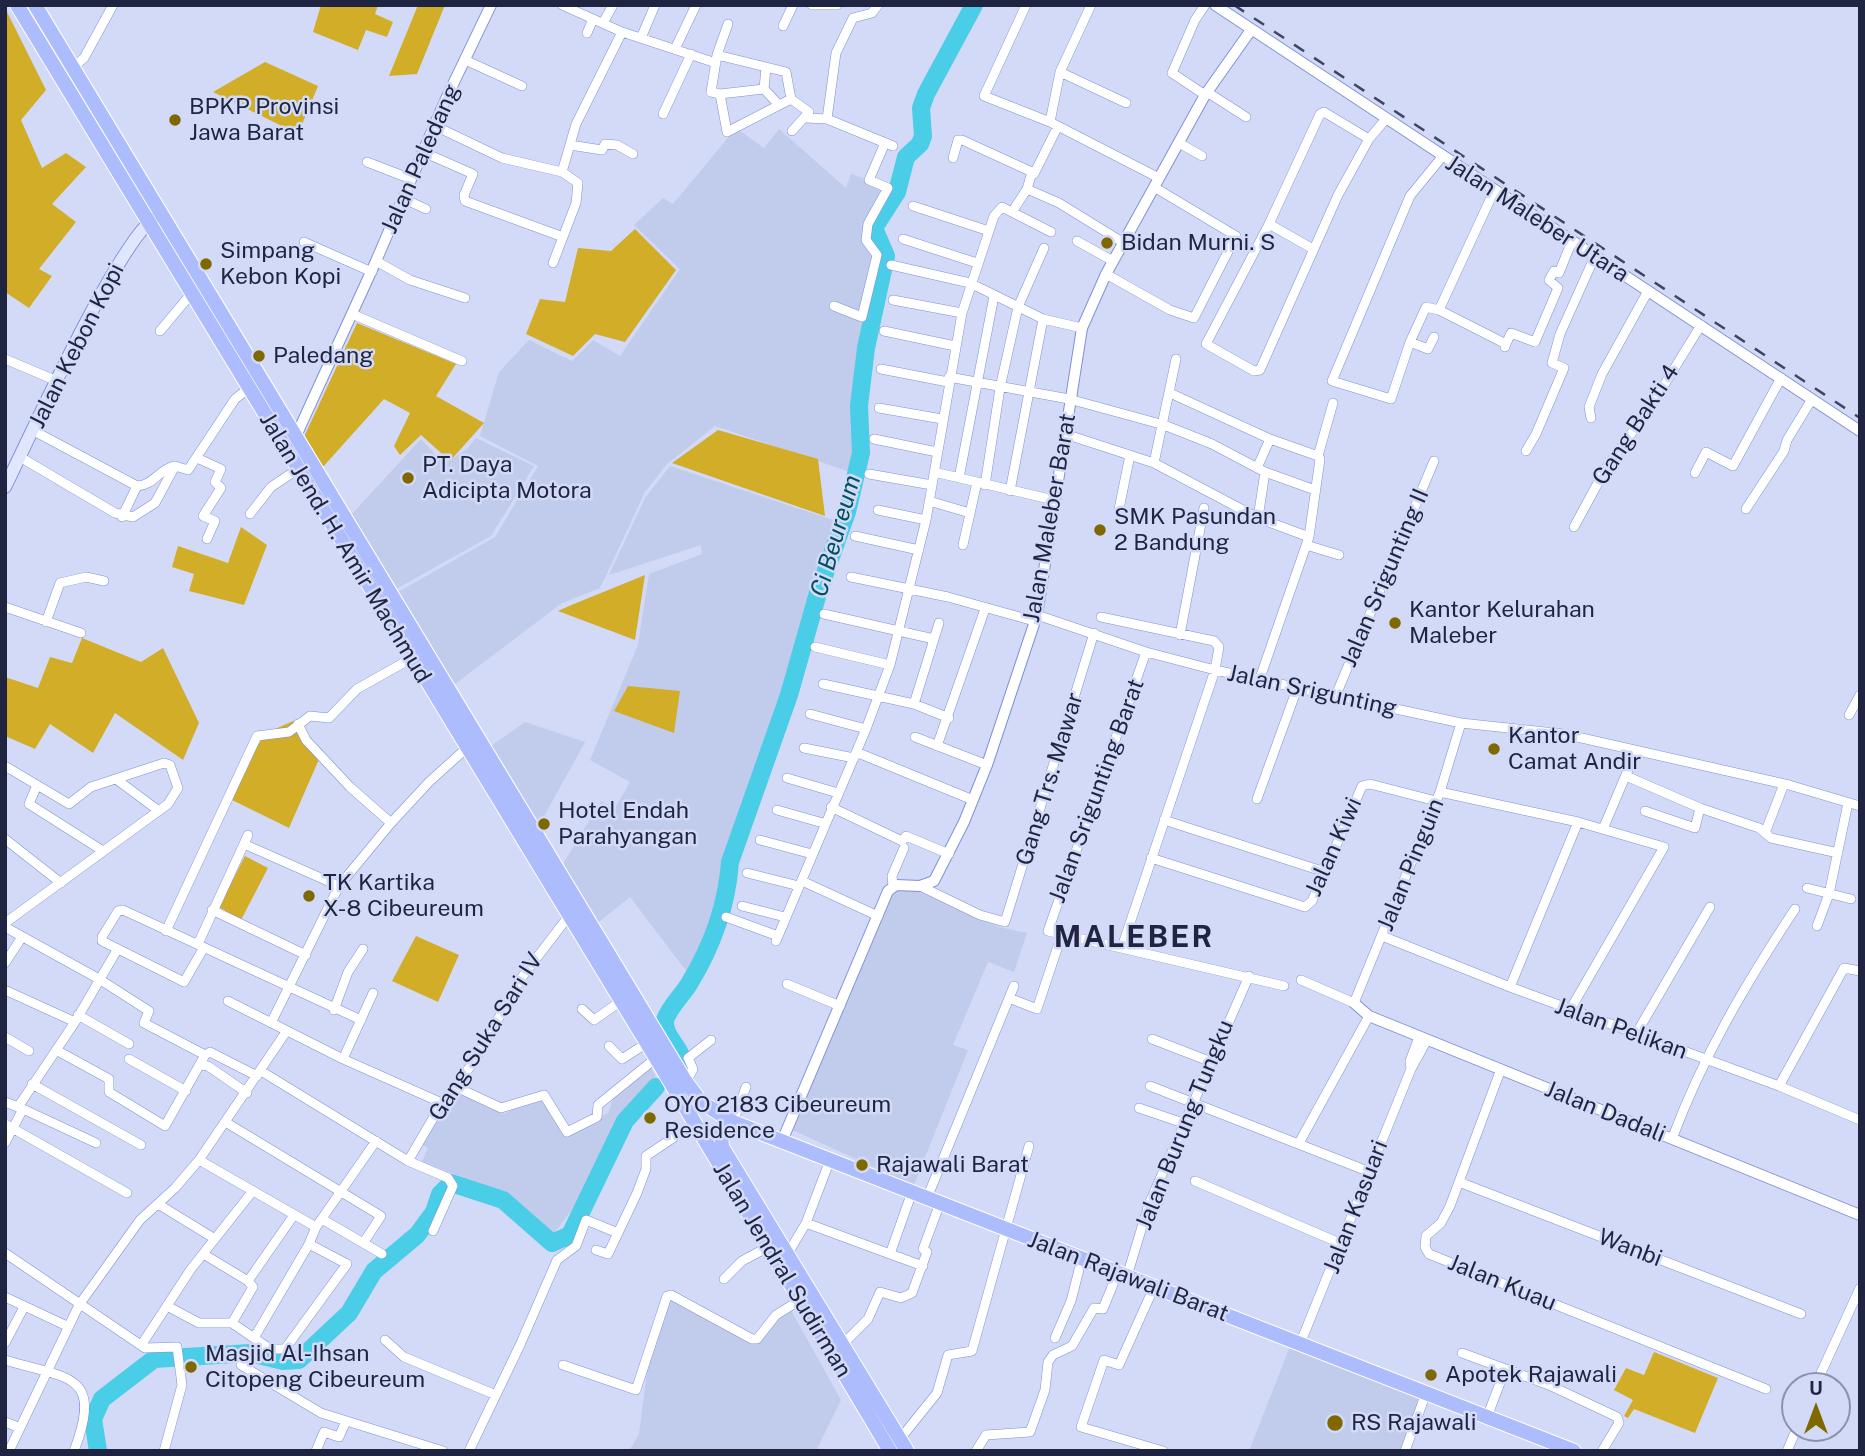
<!DOCTYPE html>
<style>
body{margin:0}
#map{position:relative;width:1865px;height:1456px;overflow:hidden;background:#d2daf8;font-family:"Public Sans",sans-serif}
canvas{display:block}
.frame{position:absolute;inset:0;border:7px solid #1f2541;pointer-events:none}
.north{position:absolute;left:1781px;top:1372px;width:70px;height:70px;box-sizing:border-box;background:#d2daf8;border:2px solid #8a92af;border-radius:50%;rotate:0deg;font-size:19px;font-weight:700;line-height:28px;text-align:center;color:#1f2541}
.north::after{content:'';display:block;margin:auto;width:24px;height:32px;background:#806800;clip-path:polygon(50% 0,100% 100%,50% 72%,0 100%)}
</style>
<div id="map">
<canvas width="1865" height="1456"></canvas>
<div class="frame"></div>
<div class="north">U</div>
</div>
<script>
const context = document.querySelector('canvas').getContext('2d');
context.lineJoin = 'round';
function fill(path, color) {
  context.fillStyle = color;
  context.fill(path, 'evenodd');
}
function trace(path, color, width, dash) {
  context.strokeStyle = color;
  context.lineWidth = width;
  context.lineCap = dash ? 'butt' : 'round';
  context.setLineDash(dash || []);
  context.stroke(path);
}
function write(font, color, halo, rows, align = 'center') {
  context.font = font + ' "Public Sans",sans-serif';
  context.lineWidth = 5;
  context.setLineDash([]);
  context.textBaseline = 'middle';
  context.strokeStyle = halo;
  context.fillStyle = color;
  for (const [text, x, y, turn = 0] of rows) {
    context.save();
    context.translate(x, y);
    context.rotate((+turn || 0) * Math.PI / 180);
    context.textAlign = isNaN(turn) ? turn : align;
    if (halo) context.strokeText(text, 0, 0);
    context.fillText(text, 0, 0);
    context.restore();
  }
}
fill(new Path2D(`
 M736,128L764,148L779,129L846,188L851,174L886,186L865,231L878,253L853,473L715,426L667,464L645,492L600,588L562,603L451,687L398,592L495,537L538,466L480,436L499,372L529,340L572,361L593,340L620,356L680,269L634,225L663,198L673,204Z
 M476,438L534,466L491,536L396,589L350,516L421,439L444,464L467,449Z
 M670,466L839,522L832,551L820,568L763,760L727,860V876L718,913L690,976L630,897L595,925L562,866L601,801L615,808L630,782L590,760L638,645L649,574L702,554L701,545L609,575L645,498Z
 M525,722L585,742L536,831L488,748Z
 M901,888L923,892L999,927L1027,933L1014,972L988,962L953,1045L968,1050L914,1185L790,1129L890,894Z
 M649,1064L659,1083L628,1107L579,1201L554,1233L501,1192L422,1162L428,1148L420,1143L451,1088L504,1114L545,1093L565,1132L608,1113L617,1088Z
 M668,1294L756,1340L787,1303L841,1400L816,1451H629L639,1434L648,1364Z
 M1291,1344L1420,1395L1401,1451H1249Z`), '#c1cbeb');
fill(new Path2D(`
 M321,5H378L375,14L393,22L387,37L366,30L358,50L313,32Z
 M418,5H445L417,74L389,76Z
 M5,8L46,90L21,120L42,168L66,153L86,167L52,204L76,222L39,269L52,276L29,308L5,292Z
 M265,62L318,86L298,134L213,92Z
 M635,229L676,270L625,342L595,334L573,356L526,334L540,299L565,302L578,248L611,251Z
 M357,323L456,364L436,396L484,423L450,461L421,435L400,455L394,446L410,413L384,399L322,468L303,439Z
 M718,430L818,459L825,516L672,463Z
 M241,527L267,545L244,605L189,591L194,574L172,567L178,546L228,563Z
 M645,575L635,640L558,611L569,606Z
 M82,638L141,662L163,648L199,723L183,760L115,713L93,753L50,724L35,749L5,736V677L38,688L50,657L72,663Z
 M628,686L680,691L674,733L614,711Z
 M298,719L306,740L323,750L289,828L230,799L256,747L268,732Z
 M245,856L268,868L241,920L219,907Z
 M416,936L459,955L438,1002L392,981Z
 M1654,1352L1718,1378L1695,1433L1634,1409L1628,1418L1624,1416L1633,1400L1614,1390L1626,1368L1644,1375Z`), '#d1ad28');
trace(new Path2D(`
 M682,1066C685,1049 663,1038 665,1020C670,1006 681,997 689,984C711,948 727,905 730,862L789,695L818,593L847,512L861,453L859,406L866,348L886,256L874,228L897,192L906,157L920,144L923,136L921,108L926,94L974,5
 M98,1451L93,1419L102,1399L154,1359L250,1353L283,1361L299,1360L349,1313L374,1271L417,1235L434,1212L440,1194L451,1183L503,1200L552,1243L570,1235L625,1121L656,1087`), '#4acde6', 18);
const minor = new Path2D(`
 M562,5L622,32L716,63
 M812,5H837
 M1026,5L984,96L1050,122
 M1091,5L1060,72L1050,122L1159,178
 M1205,5L1195,20L1172,73L1205,95
 M603,23L613,5
 M728,24L717,55L711,92L720,94L727,132L791,99L809,112L792,131
 M783,26L793,5
 M587,33L593,19
 M641,38L655,5
 M675,49L696,5
 M717,55L766,67
 M465,60L522,86
 M72,68L84,58L113,5
 M1060,72L1126,103
 M1207,92L1246,117
 M720,94L764,89
 M778,104L764,89L766,67L786,72L791,99
 M663,114L691,54
 M806,118L827,119L893,146
 M827,119L836,53L853,18L872,13L878,5
 M435,126L502,158L562,172
 M1369,139L1338,195L1260,370L1254,371L1206,344L1269,224L1320,114L1324,112L1369,139L1385,120
 M1179,143L1202,156
 M570,145L602,150L605,144L617,145L633,154
 M423,152L473,174L464,195L465,201L563,237
 M953,158L958,140H962L1032,172L1027,189L1059,203L1124,243
 M367,162L411,179
 M1034,174L1057,128
 M402,198L426,209
 M913,206L989,231
 M1012,212L1027,189
 M1269,224L1313,249
 M903,239L977,263
 M1077,241L1113,261
 M304,242L372,272
 M376,261L410,280L465,298
 M553,263L576,203L578,183L562,172L576,124L622,32
 M891,265L970,283L1043,319L1082,328
 M1106,274L1170,310L1194,318L1236,236L1154,187
 M893,300L962,313
 M834,306L862,317L877,255L866,240L868,224L888,188L869,180L885,143
 M1439,310L1506,344L1505,347
 M352,314L462,361
 M160,331L191,294
 M884,331L955,346
 M1434,337L1428,349L1410,342L1391,399L1332,381L1410,196L1442,157
 M1410,342L1426,307L1439,310L1494,191
 M1506,344L1511,333L1535,342L1558,288L1549,280L1554,271L1559,273L1572,241
 M5,359L57,381
 M881,369L948,382
 M949,377L1069,399L1164,425L1212,444L1265,472L1315,490
 M1170,393L1270,439L1257,468
 M879,408L942,419
 M1591,418L1589,407L1602,374L1648,291
 M34,431L137,486L122,517
 M1065,434L1154,463L1258,518L1309,537
 M874,439L937,452
 M1270,439L1318,456
 M1526,451L1536,434L1564,368L1552,363L1560,334L1595,256
 M20,457L115,513L133,517L155,503L175,466L188,470L235,399L249,388
 M197,458L221,469L215,482L221,488L203,516L215,521L207,539
 M1154,463L1176,359
 M934,472L1054,500
 M1695,473L1706,452L1733,466L1781,378
 M869,474L932,485
 M959,478L994,296
 M985,485L1000,388L1018,307L1044,248
 M137,486C154,485 159,469 175,466
 M1010,491L1043,319
 M929,501L970,513
 M1119,509L1130,455
 M1746,509L1784,451L1787,440L1812,399
 M878,510L926,520
 M250,514L271,487L298,469
 M1258,518L1265,472
 M1574,527L1606,468L1650,408L1701,325
 M855,536L919,550
 M963,545L977,482
 M1306,545L1339,555
 M851,577L948,597L1034,621
 M5,607L81,633
 M824,614L934,639
 M1037,615L1146,652L1215,670L1461,723L1564,734L1789,785L1860,806
 M1101,617L1214,641L1219,647L1215,670L1122,947
 M46,622L60,583L86,577L104,581
 M1180,635L1204,508
 M815,647L890,665
 M1146,652L1048,931L1284,986
 M1260,678L1309,537L1320,459L1318,456L1333,403
 M823,684L914,704L949,718
 M1336,695L1434,461
 M914,704L939,623
 M810,714L866,729
 M1849,715L1860,695
 M298,724L306,740L350,787L391,823
 M915,737L987,765
 M937,746L985,609
 M804,748L854,758
 M856,752L973,800
 M5,766L69,804L91,787L164,763L170,765L178,788L168,804L5,923
 M1626,776L1700,808
 M787,778L838,793
 M116,779L159,811
 M37,785L29,804L103,851
 M1440,792L1578,822L1664,847L1570,1010
 M1257,799L1298,686
 M831,807L902,841L906,836L949,854
 M777,810L823,823
 M1645,811L1695,828L1700,808L1759,828L1771,838L1838,853
 M1164,820L1322,871
 M1603,829L1636,751
 M1765,833L1784,784
 M5,839L61,883
 M760,840L812,854
 M244,844L339,886
 M1151,858L1305,907L1312,901L1362,786L1370,784L1436,801
 M747,873L799,886
 M802,881L878,916
 M893,886L892,876L904,848
 M920,886L980,915L1005,922L1094,633
 M1807,888L1851,899
 M742,906L785,917
 M212,910L306,955
 M726,917L778,936
 M1817,926L1829,894L1848,803
 M5,927L99,979L149,1011L144,1023L205,1055
 M166,931L257,736L289,732L310,716L329,718L357,689L412,658
 M1382,936L1510,987L1779,1086L1860,1120
 M776,941L866,729L890,665L926,520L962,313L994,216L1002,207L1051,232
 M198,944L248,835
 M203,949L184,982L102,941V937L118,911L123,910L361,1020
 M5,963L22,937
 M1301,980L1354,1003L1440,792L1461,723
 M787,984L840,1006
 M1510,987L1578,822
 M7,991L75,1022
 M1009,998L1037,1009L1062,934
 M228,1001L343,1059L373,993
 M582,1009L594,1020L621,1001
 M334,1010L348,972L363,949
 M78,1015L129,1044
 M271,1023L339,886L391,823L429,782L471,744
 M1636,1034L1710,907
 M5,1037L29,1051
 M1152,1039L1209,1061
 M609,1046L622,1059L647,1043
 M56,1050L109,1079V1092L165,1126L205,1055L210,1052L257,1076
 M129,1059L186,1091
 M343,1059L442,1103
 M202,1065L208,1066L247,1093
 M1411,1069L1410,1061L1419,1037
 M1501,1069L1450,1206L1441,1223L1426,1236L1425,1247L1429,1254L1766,1389
 M261,1071L408,1161L448,1178L453,1186L433,1231
 M686,1082L693,1069L688,1058L711,1040
 M32,1084L141,1145
 M454,1086L501,1108L544,1095L567,1132L597,1117L598,1105L656,1058
 M1150,1086L1370,1172
 M1779,1086L1844,968L1860,971
 M5,1102L23,1109L5,1143
 M18,1107L75,1022L117,950
 M1139,1108L1183,1123
 M23,1109L96,1143
 M733,1122L746,1087
 M227,1123L381,1216L364,1242
 M5,1124L127,1193
 M1672,1139C1703,1056 1746,983 1795,909
 M1299,1143L1369,1016
 M199,1160L316,1227
 M408,1161L442,1103L473,1063L522,977L568,917
 M1195,1181L1342,1244
 M1459,1182L1801,1314
 M912,1192L890,1254L923,1266
 M927,1198L1014,986
 M158,1204L215,1239
 M322,1219L382,1254
 M806,1223L890,1254
 M596,1250L608,1254L637,1193L646,1169V1156L695,1123
 M5,1253L145,1348L177,1347L182,1385L164,1451
 M205,1255L248,1281L294,1215
 M787,1255L806,1223L830,1160
 M1127,1276L1149,1204L1249,976
 M724,1279L742,1261L768,1247
 M1154,1287L1119,1365L1104,1360L1081,1427L1163,1451
 M5,1297L67,1326
 M167,1306L199,1323H232L253,1287L248,1281
 M232,1323L270,1349H285L347,1264L309,1244
 M254,1338L309,1244L316,1227L376,1141
 M1055,1338L1071,1301L1082,1258
 M385,1340L404,1357L496,1395
 M5,1343L24,1307
 M142,1344L191,1269L252,1192
 M843,1344L868,1319L880,1292L901,1298L912,1293L927,1252L923,1249L940,1203
 M1300,1344L1411,1069L1427,1040
 M1462,1353L1549,1385L1617,1417L1619,1423L1602,1451
 M5,1360C67,1379 104,1372 74,1451
 M241,1365L321,1413L443,1451
 M563,1365L636,1390L667,1296L671,1295L752,1339H757L776,1315L800,1300
 M1815,1386L1860,1288
 M1487,1417L1502,1378
 M5,1422L18,1427
 M900,1439L937,1393L948,1355L972,1351L1029,1146
 M9,1451L79,1305L140,1220L175,1188L199,1160L286,1032
 M316,1451L324,1432L339,1437L346,1421
 M469,1451L520,1345L557,1260L576,1246L586,1220L618,1233
 M976,1451L986,1435L1030,1432L1045,1390L1048,1362L1053,1355L1072,1346L1094,1308L1103,1309L1118,1272
 M1405,1451L1426,1393
 M1787,1451L1797,1428`);
const tertiary = new Path2D(`
 M1215,5L1860,431
 M296,436L376,261L444,103L491,5
 M1354,1003L1369,1016L1860,1215
 M782,1141L888,891L896,885L920,886L934,881L964,822L987,765L1037,615L1082,328L1106,274L1205,95L1251,30`);
const secondary = new Path2D(`
 M5,487C29,439 120,237 156,217`);
const trunk = new Path2D(`
 M17,5L656,1058L890,1451
 M35,5L686,1082L701,1102L733,1122L1574,1451
 M733,1122L721,1132L722,1147L907,1451`);
trace(minor, '#8091d6', 10);
trace(tertiary, '#8091d6', 12);
trace(secondary, '#8091d6', 14);
trace(trunk, '#fff', 16);
trace(minor, '#fff', 9);
trace(tertiary, '#fff', 10);
trace(secondary, '#e0e6fe', 12);
trace(trunk, '#acbcfc', 14);
trace(new Path2D(`
 M1234,5L1860,418`), '#3e4561', 2.5, [12, 12]);
for (const [x, y, r, color] of [
 [175,120,7,"#806800"],
 [1107,243,7,"#806800"],
 [206,264,7,"#806800"],
 [259,356,7,"#806800"],
 [408,478,7,"#806800"],
 [1100,530,7,"#806800"],
 [1395,623,7,"#806800"],
 [1494,749,7,"#806800"],
 [544,824,7,"#806800"],
 [309,896,7,"#806800"],
 [650,1118,7,"#806800"],
 [862,1165,7,"#806800"],
 [191,1367,7,"#806800"],
 [1431,1375,7,"#806800"],
 [1335,1423,9,"#806800"]
]) {
  const dot = new Path2D();
  dot.arc(x, y, r, 0, 2 * Math.PI);
  context.fillStyle = color;
  context.fill(dot);
  trace(dot, '#d2daf8', 2.5);
}
write('23px', '#1f2541', '#d2daf8', [
 ["BPKP Provinsi",189,107],
 ["Jawa Barat",189,133],
 ["Bidan Murni. S",1121,243],
 ["Simpang",220,251],
 ["Kebon Kopi",220,277],
 ["Paledang",273,356],
 ["PT. Daya",422,465],
 ["Adicipta Motora",422,491],
 ["SMK Pasundan",1114,517],
 ["2 Bandung",1114,543],
 ["Kantor Kelurahan",1409,610],
 ["Maleber",1409,636],
 ["Kantor",1508,736],
 ["Camat Andir",1508,762],
 ["Hotel Endah",558,811],
 ["Parahyangan",558,837],
 ["TK Kartika",323,883],
 ["X-8 Cibeureum",323,909],
 ["OYO 2183 Cibeureum",664,1105],
 ["Residence",664,1131],
 ["Rajawali Barat",876,1165],
 ["Masjid Al-Ihsan",205,1354],
 ["Citopeng Cibeureum",205,1380],
 ["Apotek Rajawali",1445,1375],
 ["RS Rajawali",1351,1423]
], 'left');
write('23px', '#1f2541', '#d2daf8', [
 ["Jalan Paledang",421,159,-66],
 ["Jalan Maleber Utara",1537,219,33],
 ["Jalan Kebon Kopi",77,346,-63],
 ["Gang Bakti 4",1636,425,-57],
 ["Jalan Maleber Barat",1050,518,-80],
 ["Jalan Jend. H. Amir Machmud",345,548,59],
 ["Jalan Srigunting II",1385,578,-67],
 ["Jalan Srigunting",1312,691,12],
 ["Gang Trs. Mawar",1050,779,-73],
 ["Jalan Srigunting Barat",1097,791,-70],
 ["Jalan Kiwi",1334,847,-66],
 ["Jalan Pinguin",1411,865,-68],
 ["Jalan Pelikan",1621,1029,20],
 ["Gang Suka Sari IV",486,1037,-58],
 ["Jalan Dadali",1605,1112,22],
 ["Jalan Burung Tungku",1185,1125,-68],
 ["Jalan Kasuari",1356,1207,-69],
 ["Wanbi",1630,1248,21],
 ["Jalan Jendral Sudirman",782,1270,59],
 ["Jalan Rajawali Barat",1128,1277,21],
 ["Jalan Kuau",1502,1283,22]
]);
write('italic 24px', '#00525f', '#d2daf8', [
 ["Ci Beureum",836,536,-74]
]);
context.letterSpacing = '2px';
write('bold 30px', '#1f2541', '#d2daf8', [
 ["MALEBER",1134,938]
]);
context.letterSpacing = '0px';
</script>
